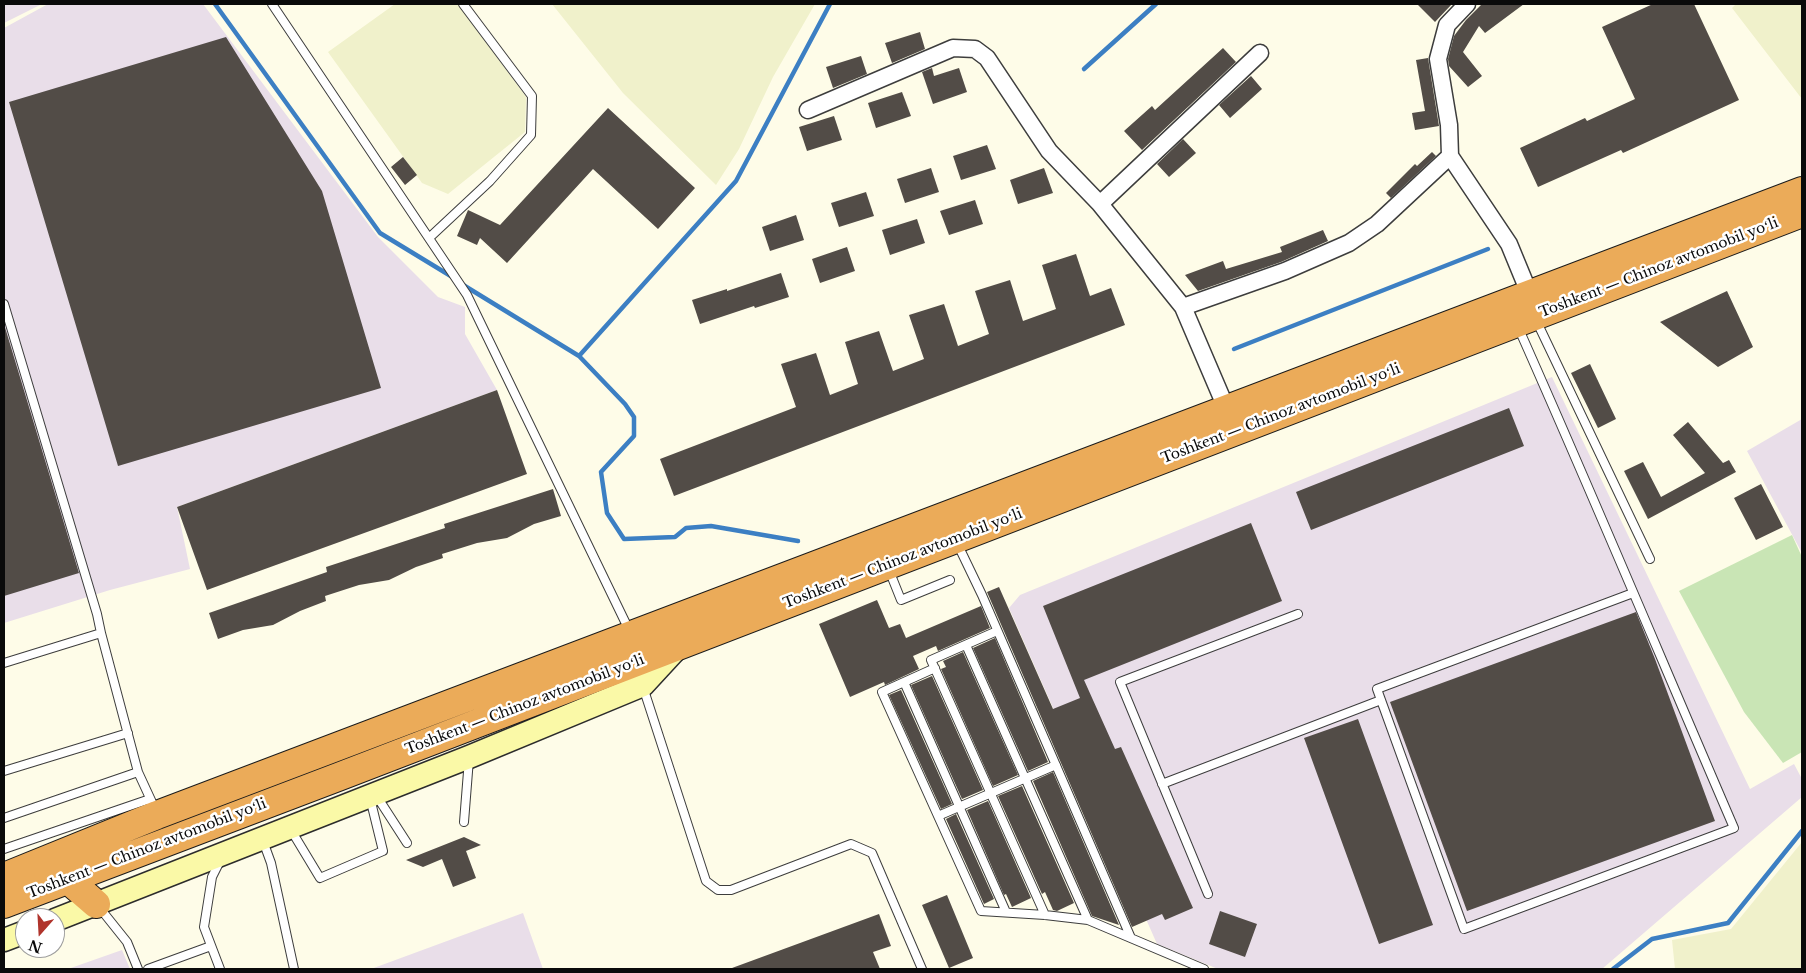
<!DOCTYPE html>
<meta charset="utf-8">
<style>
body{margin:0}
#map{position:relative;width:1806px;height:973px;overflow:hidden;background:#fefce8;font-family:"Libre Baskerville",serif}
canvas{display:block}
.frame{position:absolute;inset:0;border:5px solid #0a0a0a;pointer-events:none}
.north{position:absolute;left:15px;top:908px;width:50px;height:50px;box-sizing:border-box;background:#fff;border:1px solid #9d9d9d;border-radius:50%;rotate:199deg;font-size:14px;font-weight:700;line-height:20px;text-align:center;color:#0a0a0a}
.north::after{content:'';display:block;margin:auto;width:18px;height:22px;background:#b0342c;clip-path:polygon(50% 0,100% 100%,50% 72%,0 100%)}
</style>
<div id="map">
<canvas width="1806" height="973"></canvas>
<div class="frame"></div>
<div class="north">N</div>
</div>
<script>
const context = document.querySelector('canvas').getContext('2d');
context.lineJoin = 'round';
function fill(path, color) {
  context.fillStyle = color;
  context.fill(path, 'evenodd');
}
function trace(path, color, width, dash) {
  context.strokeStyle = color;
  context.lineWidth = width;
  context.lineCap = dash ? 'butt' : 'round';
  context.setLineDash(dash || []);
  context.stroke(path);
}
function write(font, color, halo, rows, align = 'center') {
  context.font = font + ' "Libre Baskerville",serif';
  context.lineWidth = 5;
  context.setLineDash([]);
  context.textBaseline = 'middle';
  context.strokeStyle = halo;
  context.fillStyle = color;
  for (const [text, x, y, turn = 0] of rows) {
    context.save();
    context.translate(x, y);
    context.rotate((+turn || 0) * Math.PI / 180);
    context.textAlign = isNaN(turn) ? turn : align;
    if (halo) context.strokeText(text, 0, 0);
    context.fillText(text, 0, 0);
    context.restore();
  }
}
fill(new Path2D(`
 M4,4H42L4,23Z
 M48,4H203L378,237L438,297L465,307V334L497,390L177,507L190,569L110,590L4,623V28Z
 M1552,377L1750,789L1794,764L1802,779V797L1602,969H1218L1157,944L1009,608L1020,595Z
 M1802,419V553L1747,451Z
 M523,913L543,969H371Z
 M122,950L130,969H68Z`), '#e9dee9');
fill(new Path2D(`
 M395,4H458L526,97L525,132L448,194L422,183L328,52Z
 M552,4H815L773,77L739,149L716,185L623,93Z
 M1736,4H1802V99L1732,8Z
 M1802,842V969H1675L1672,940L1731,929Z`), '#f0f1cb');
fill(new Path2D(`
 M1792,535L1802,557V752L1783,763L1744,712L1679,591Z`), '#c9e5b5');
trace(new Path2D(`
 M215,4L380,233L454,278
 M1084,69L1156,4
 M460,283L579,356L625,404L634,417V436L601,472L607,513L624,539L675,537L686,528L711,526L798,541
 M1234,349L1488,249
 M579,356L736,181L830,4
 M1613,969L1652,939L1728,923L1802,831`), '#3c7fc3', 4.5);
fill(new Path2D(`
 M1417,4H1452L1435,22Z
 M1482,4H1524L1485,33L1479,26L1463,52L1482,76L1468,87L1449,66L1448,59L1454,36L1466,20Z
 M1653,4H1694L1739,100L1623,153L1621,150L1538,187L1520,148L1585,118L1587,121L1635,99L1602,27Z
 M920,32L925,49L892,63L885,43Z
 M226,37L322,191L381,388L118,466L9,102Z
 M1223,48L1236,62L1142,150L1124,131L1152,106L1155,110Z
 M861,56L867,74L833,88L826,67Z
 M1428,58L1439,126L1415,130L1412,113L1425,111L1416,60Z
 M932,68L934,76L959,68L967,92L933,104L922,72Z
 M1251,76L1262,89L1230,118L1219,105Z
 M902,92L911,116L876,128L868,103Z
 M608,108L695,188L658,229L593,169L507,263L480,238L477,245L457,236L468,210L500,225Z
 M834,116L842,140L807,151L799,127Z
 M1183,139L1196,153L1169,177L1157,164Z
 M987,145L996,169L961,180L953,156Z
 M1432,152L1436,156L1391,198L1386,193L1415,164L1417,166Z
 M403,157L417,175L405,185L391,167Z
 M931,168L939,192L905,203L897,179Z
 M1044,168L1053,193L1018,204L1010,180Z
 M866,192L874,216L839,227L831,203Z
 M975,200L983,224L949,235L940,211Z
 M796,215L804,240L770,251L762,227Z
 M917,219L925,243L890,255L882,230Z
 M1323,230L1328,241L1281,262L1198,291L1185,275L1223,261L1226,269L1282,252L1280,247Z
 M847,247L855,271L820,283L812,259Z
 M1076,254L1090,296L1111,288L1125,325L674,496L660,459L796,407L781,364L816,353L830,395L858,384L845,342L879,331L893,371L924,359L909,315L944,304L958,346L989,334L975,291L1010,280L1023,321L1056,309L1042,265Z
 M781,273L789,297L755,308L754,306L700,324L692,300L727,289V291Z
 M1727,291L1753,347L1718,367L1660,322Z
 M4,324L79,573L4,596Z
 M1590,364L1616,419L1598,428L1571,373Z
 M497,390L527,474L207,590L177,507Z
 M1509,408L1524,446L1311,530L1296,492Z
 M1688,422L1723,463L1729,460L1736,472L1648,519L1624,471L1643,462L1661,497L1705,473L1673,435Z
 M1761,484L1783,527L1756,540L1734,498Z
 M553,489L561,516L534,524L507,538L477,543L442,554L443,558L416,567L389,580L359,585L325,596L326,601L300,611L273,625L243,630L218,639L209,613L327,572L326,567L445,528L444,524Z
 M1251,523L1282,601L1084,680L1115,749L1121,747L1193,908L1165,920L1162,914L1132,927L987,592L999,587L1053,709L1080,698L1043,606Z
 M877,600L889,628L900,624L906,638L981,606L990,628L938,651L936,646L913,656L919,669L885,685L884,682L850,697L819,624Z
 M1636,612L1655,659L1715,821L1467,911L1390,702Z
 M995,638L1048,762L1028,771L973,648Z
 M963,652L1018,775L993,786L941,669L946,667L943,661Z
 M932,676L983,790L962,799L911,685Z
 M901,690L952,804L941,809L889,695Z
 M1358,719L1433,925L1379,944L1304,738Z
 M1053,772L1119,925L1092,916L1033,781Z
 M1022,786L1074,903L1057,911L1053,910L1045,892L1042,894L998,796Z
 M988,801L1031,898L1012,907L1006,894L1004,895L967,810Z
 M956,814L994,899L984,904L946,819Z
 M464,837L481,845L466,851L476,878L453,887L442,859L423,867L406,860Z
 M947,895L973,958L949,968L922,905Z
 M1220,911L1257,924L1245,957L1209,944Z
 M879,914L891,946L873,952L880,969H732V968Z`), '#524c47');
const lane = new Path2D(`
 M272,4L467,295L630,632
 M429,238L490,181L531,135L532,96L463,4
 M4,304L97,614L101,633
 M1536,320L1650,559
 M1518,327C1592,493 1662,661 1734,828L1464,929L1377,689L1633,593
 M957,543L982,595L1131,938
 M889,570L901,600L950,580
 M997,631L931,660L1045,915
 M966,645L1088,920
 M4,663L101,633L138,772L156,811
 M935,668L882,692L981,911L1045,915L1088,920L1204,969
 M904,682L1006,912
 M643,687L706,881L718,890H731L851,844L872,853L922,969
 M4,771L128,733
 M1162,784L1381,700
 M376,795L407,843
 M938,816L1056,765
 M4,818L138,772
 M464,822L469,759
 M291,830L320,878L383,851L370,798
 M263,841L271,863L294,969
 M4,849L150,799
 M1208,894L1120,682L1298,614
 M99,907L127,942L138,969
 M148,969L211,946
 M220,969L204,927L212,877L220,861`);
const street = new Path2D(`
 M1467,4L1447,25L1438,59L1449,125L1450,156L1509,244L1530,295
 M808,110L953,48L975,49L987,58L1049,151L1100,204L1183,307L1227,410
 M1100,204L1260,53
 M1183,307L1285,271L1349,243L1377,224L1450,156`);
const secondary = new Path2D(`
 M55,920L469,757L643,685L679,646
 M4,940L25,932`);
const highway = new Path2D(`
 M4,877L157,815L1802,191
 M67,879L96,904
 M4,904L338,777L1802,213`);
trace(lane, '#3d3d3d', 10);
trace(street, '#3d3d3d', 19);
trace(secondary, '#2c2c2c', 25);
trace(highway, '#1b1b1b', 30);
trace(lane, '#fff', 8);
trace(street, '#fff', 16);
trace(secondary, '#faf9a7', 22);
trace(highway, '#ebab59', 28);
write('14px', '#0a0a0a', '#fff', [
 ["Toshkent — Chinoz avtomobil yoʻli",1659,268,-21],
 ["Toshkent — Chinoz avtomobil yoʻli",1281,414,-21],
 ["Toshkent — Chinoz avtomobil yoʻli",903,559,-21],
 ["Toshkent — Chinoz avtomobil yoʻli",525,705,-21],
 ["Toshkent — Chinoz avtomobil yoʻli",147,849,-21]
]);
</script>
